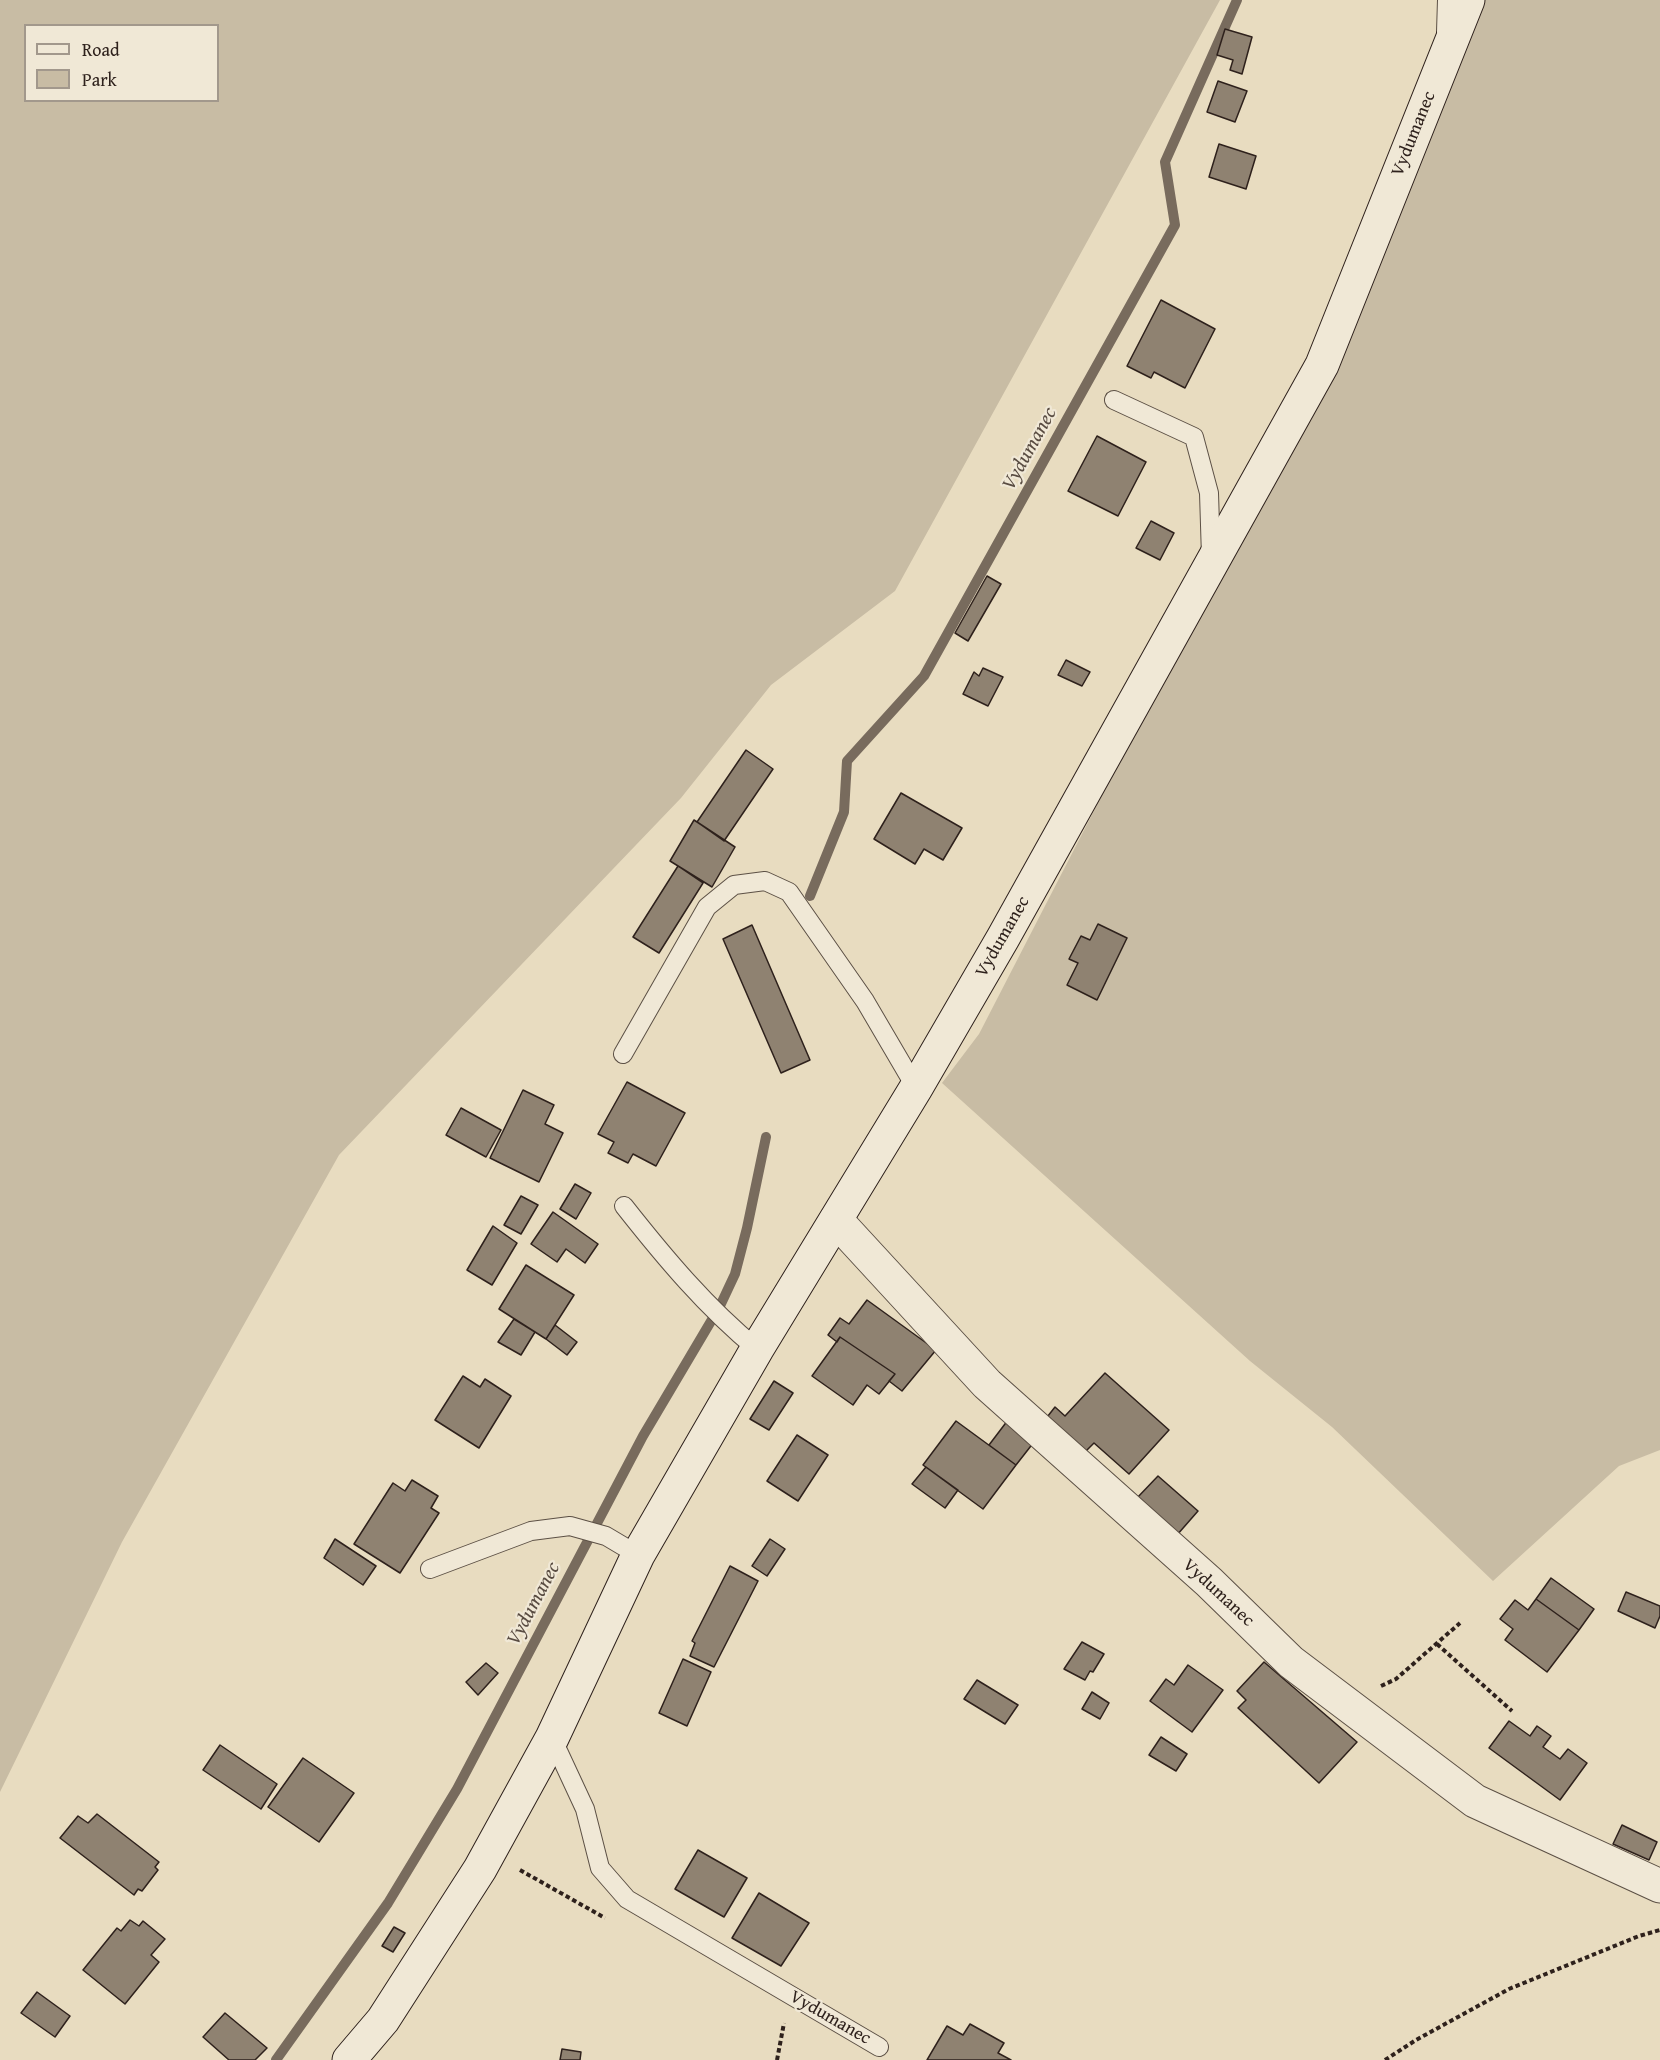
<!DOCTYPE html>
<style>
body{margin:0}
#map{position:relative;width:1660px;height:2060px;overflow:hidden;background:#e8dcc0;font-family:"Gentium Book Plus",serif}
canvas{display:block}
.legend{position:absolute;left:24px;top:24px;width:195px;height:78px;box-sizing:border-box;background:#f0e8d6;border:2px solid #a2988c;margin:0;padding:8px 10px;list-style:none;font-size:18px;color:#2e211c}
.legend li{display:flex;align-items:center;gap:12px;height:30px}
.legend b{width:30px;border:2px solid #a2988c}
</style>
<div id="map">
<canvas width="1660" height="2060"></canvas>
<ul class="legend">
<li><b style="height:8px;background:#f0e8d6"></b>Road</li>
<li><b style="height:16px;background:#c8bca4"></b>Park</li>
</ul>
</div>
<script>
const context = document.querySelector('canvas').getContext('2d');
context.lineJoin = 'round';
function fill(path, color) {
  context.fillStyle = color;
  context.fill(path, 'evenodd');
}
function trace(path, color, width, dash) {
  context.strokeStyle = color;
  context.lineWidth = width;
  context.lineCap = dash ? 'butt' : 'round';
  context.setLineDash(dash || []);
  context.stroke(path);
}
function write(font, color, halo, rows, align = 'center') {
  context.font = font + ' "Gentium Book Plus",serif';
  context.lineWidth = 4.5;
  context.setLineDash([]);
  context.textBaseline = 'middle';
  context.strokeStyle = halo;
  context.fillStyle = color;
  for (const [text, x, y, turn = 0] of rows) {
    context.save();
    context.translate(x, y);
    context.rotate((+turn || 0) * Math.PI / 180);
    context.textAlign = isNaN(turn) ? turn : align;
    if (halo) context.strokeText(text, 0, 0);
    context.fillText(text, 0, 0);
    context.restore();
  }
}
fill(new Path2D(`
 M0,0H1220L895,591L771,685L681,798L339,1155L122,1542L0,1792ZM26,26H218V100H26Z
 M1480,0H1660V1450L1619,1466L1493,1581L1332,1427L1250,1361L942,1083L979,1034L1251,506Z`), '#c8bca4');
trace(new Path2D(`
 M810,896L844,812L847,761L924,676L1175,225L1165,162L1237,0
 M276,2060L388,1903L457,1789L643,1436L720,1306L735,1274L747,1228L766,1137`), '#786b5d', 10);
const building = new Path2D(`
 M1225,29L1252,37L1242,74L1230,70L1233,60L1217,55Z
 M1218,81L1247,91L1235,122L1207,112Z
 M1219,144L1256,156L1246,189L1209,177Z
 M1161,300L1215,329L1185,388L1154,372L1151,378L1127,366Z
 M1097,436L1146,462L1118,516L1068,491Z
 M1151,521L1174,533L1160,560L1136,548Z
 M987,576L1001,584L968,641L955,633Z
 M1066,660L1090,672L1082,686L1058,675Z
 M983,668L1003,677L988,706L963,694L974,672L979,676Z
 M746,750L773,769L724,841L697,822Z
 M901,793L962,828L943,860L924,849L915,864L874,839Z
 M694,820L735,847L712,887L670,861Z
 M678,866L703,883L659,953L633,937Z
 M1098,924L1127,938L1097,1000L1067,985L1078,963L1069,959L1081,936L1090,940Z
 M752,925L810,1060L781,1073L723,939Z
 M627,1082L685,1113L656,1166L633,1154L628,1163L608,1153L614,1142L598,1134Z
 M523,1090L554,1105L545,1124L563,1133L539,1182L490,1158Z
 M461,1108L501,1130L486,1157L446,1135Z
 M575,1184L591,1193L576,1219L560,1209Z
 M521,1196L538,1205L521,1234L504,1225Z
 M553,1212L598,1244L585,1263L566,1249L557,1262L531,1244Z
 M493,1226L517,1243L492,1285L467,1270Z
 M526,1265L574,1295L546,1339L499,1309Z
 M867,1300L936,1350L902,1391L889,1381L895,1374L840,1337L837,1342L828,1335L840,1318L849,1324Z
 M514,1319L535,1332L521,1355L498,1342Z
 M555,1325L577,1342L567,1355L546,1339Z
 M840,1337L895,1374L879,1394L867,1385L853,1405L812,1376Z
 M1105,1373L1169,1430L1129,1474L1094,1443L1082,1455L1044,1421L1055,1407L1065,1416Z
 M463,1376L480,1387L485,1379L511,1396L479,1448L435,1420Z
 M774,1381L793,1393L769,1430L750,1419Z
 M1008,1420L1034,1442L1016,1465L989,1445Z
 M956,1421L1016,1465L983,1509L923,1465Z
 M797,1435L828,1455L798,1501L767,1481Z
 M926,1467L958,1490L945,1508L912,1484Z
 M1158,1476L1198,1511L1177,1535L1136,1499Z
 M412,1480L438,1496L431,1508L439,1513L400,1573L354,1544L393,1483L405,1491Z
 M335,1539L376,1566L363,1585L324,1558Z
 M770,1539L785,1549L767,1576L752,1566Z
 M730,1566L758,1581L714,1667L690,1656L695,1643L692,1641Z
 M1551,1578L1594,1609L1579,1630L1536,1599Z
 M1626,1592L1660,1606V1616L1655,1628L1618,1611Z
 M1536,1599L1579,1630L1547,1672L1505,1640L1513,1629L1500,1619L1515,1600L1528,1610Z
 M1082,1642L1104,1654L1093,1672L1090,1671L1085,1680L1064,1669Z
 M683,1659L711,1672L687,1726L659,1713Z
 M1264,1662L1357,1742L1319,1783L1238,1708L1246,1700L1237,1691Z
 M486,1663L498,1673L478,1695L466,1682Z
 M1188,1665L1223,1690L1192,1732L1150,1701L1166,1679L1174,1685Z
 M977,1680L1018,1705L1005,1724L964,1699Z
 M1092,1692L1109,1703L1100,1719L1082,1709Z
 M1509,1721L1530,1736L1537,1726L1551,1736L1543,1747L1560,1759L1568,1749L1587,1763L1560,1800L1489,1748Z
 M1161,1737L1187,1754L1176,1771L1149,1755Z
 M220,1745L277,1784L261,1809L203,1770Z
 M303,1758L354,1793L319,1842L268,1807Z
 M97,1814L159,1862L155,1867L158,1870L142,1891L138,1889L134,1895L60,1838L78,1816L88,1823Z
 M1622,1825L1657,1842L1649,1860L1613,1844Z
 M698,1850L747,1878L724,1917L675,1889Z
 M759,1893L809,1923L781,1966L732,1938Z
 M130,1920L139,1926L143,1921L165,1939L151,1955L159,1962L125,2004L83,1970L117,1928L121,1931Z
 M394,1927L405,1933L393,1952L382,1946Z
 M37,1992L70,2016L55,2037L21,2013Z
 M225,2013L267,2048L255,2060H229L203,2037Z
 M970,2024L1004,2043L998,2053L1011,2060H927L947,2026L963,2035Z
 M562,2049L581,2052L580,2060H560Z`);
fill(building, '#8f8271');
trace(building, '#2e211c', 1.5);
const service = new Path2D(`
 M1446,32L1447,0
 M1114,400L1194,437L1209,493L1211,557
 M623,1054L707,907L734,885L765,881L789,892L865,1001L916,1088
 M624,1206C665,1258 706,1307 757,1349
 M430,1569L531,1531L570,1526L606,1536L638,1555
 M552,1738L585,1809L600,1868L627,1899L879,2047`);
const minor = new Path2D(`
 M836,1220L987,1384L1209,1582L1291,1662L1475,1801L1660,1886`);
const secondary = new Path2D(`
 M349,2060L383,2020L480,1869L552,1738L638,1555L757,1349L916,1088L1003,938L1322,365L1468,0`);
trace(service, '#5c5045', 20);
trace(minor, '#5c5045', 35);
trace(secondary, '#2e211c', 35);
trace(new Path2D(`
 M1437,1644L1512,1711
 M1381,1686L1396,1679L1460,1623
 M520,1870L605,1918
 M777,2060L784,2023
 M1385,2060L1416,2040L1509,1989L1639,1936L1660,1930`), '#2e211c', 4, [4.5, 3]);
trace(service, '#f0e8d6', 18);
trace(minor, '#f0e8d6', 33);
trace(secondary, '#f0e8d6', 33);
write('18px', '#2e211c', '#f0e8d6', [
 ["Vydumanec",1414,134,-68],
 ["Vydumanec",1003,937,-60],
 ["Vydumanec",1218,1593,43],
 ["Vydumanec",830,2018,30]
]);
write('italic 20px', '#594c42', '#f0e8d6', [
 ["Vydumanec",1030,449,-61],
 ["Vydumanec",534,1604,-62]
]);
</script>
